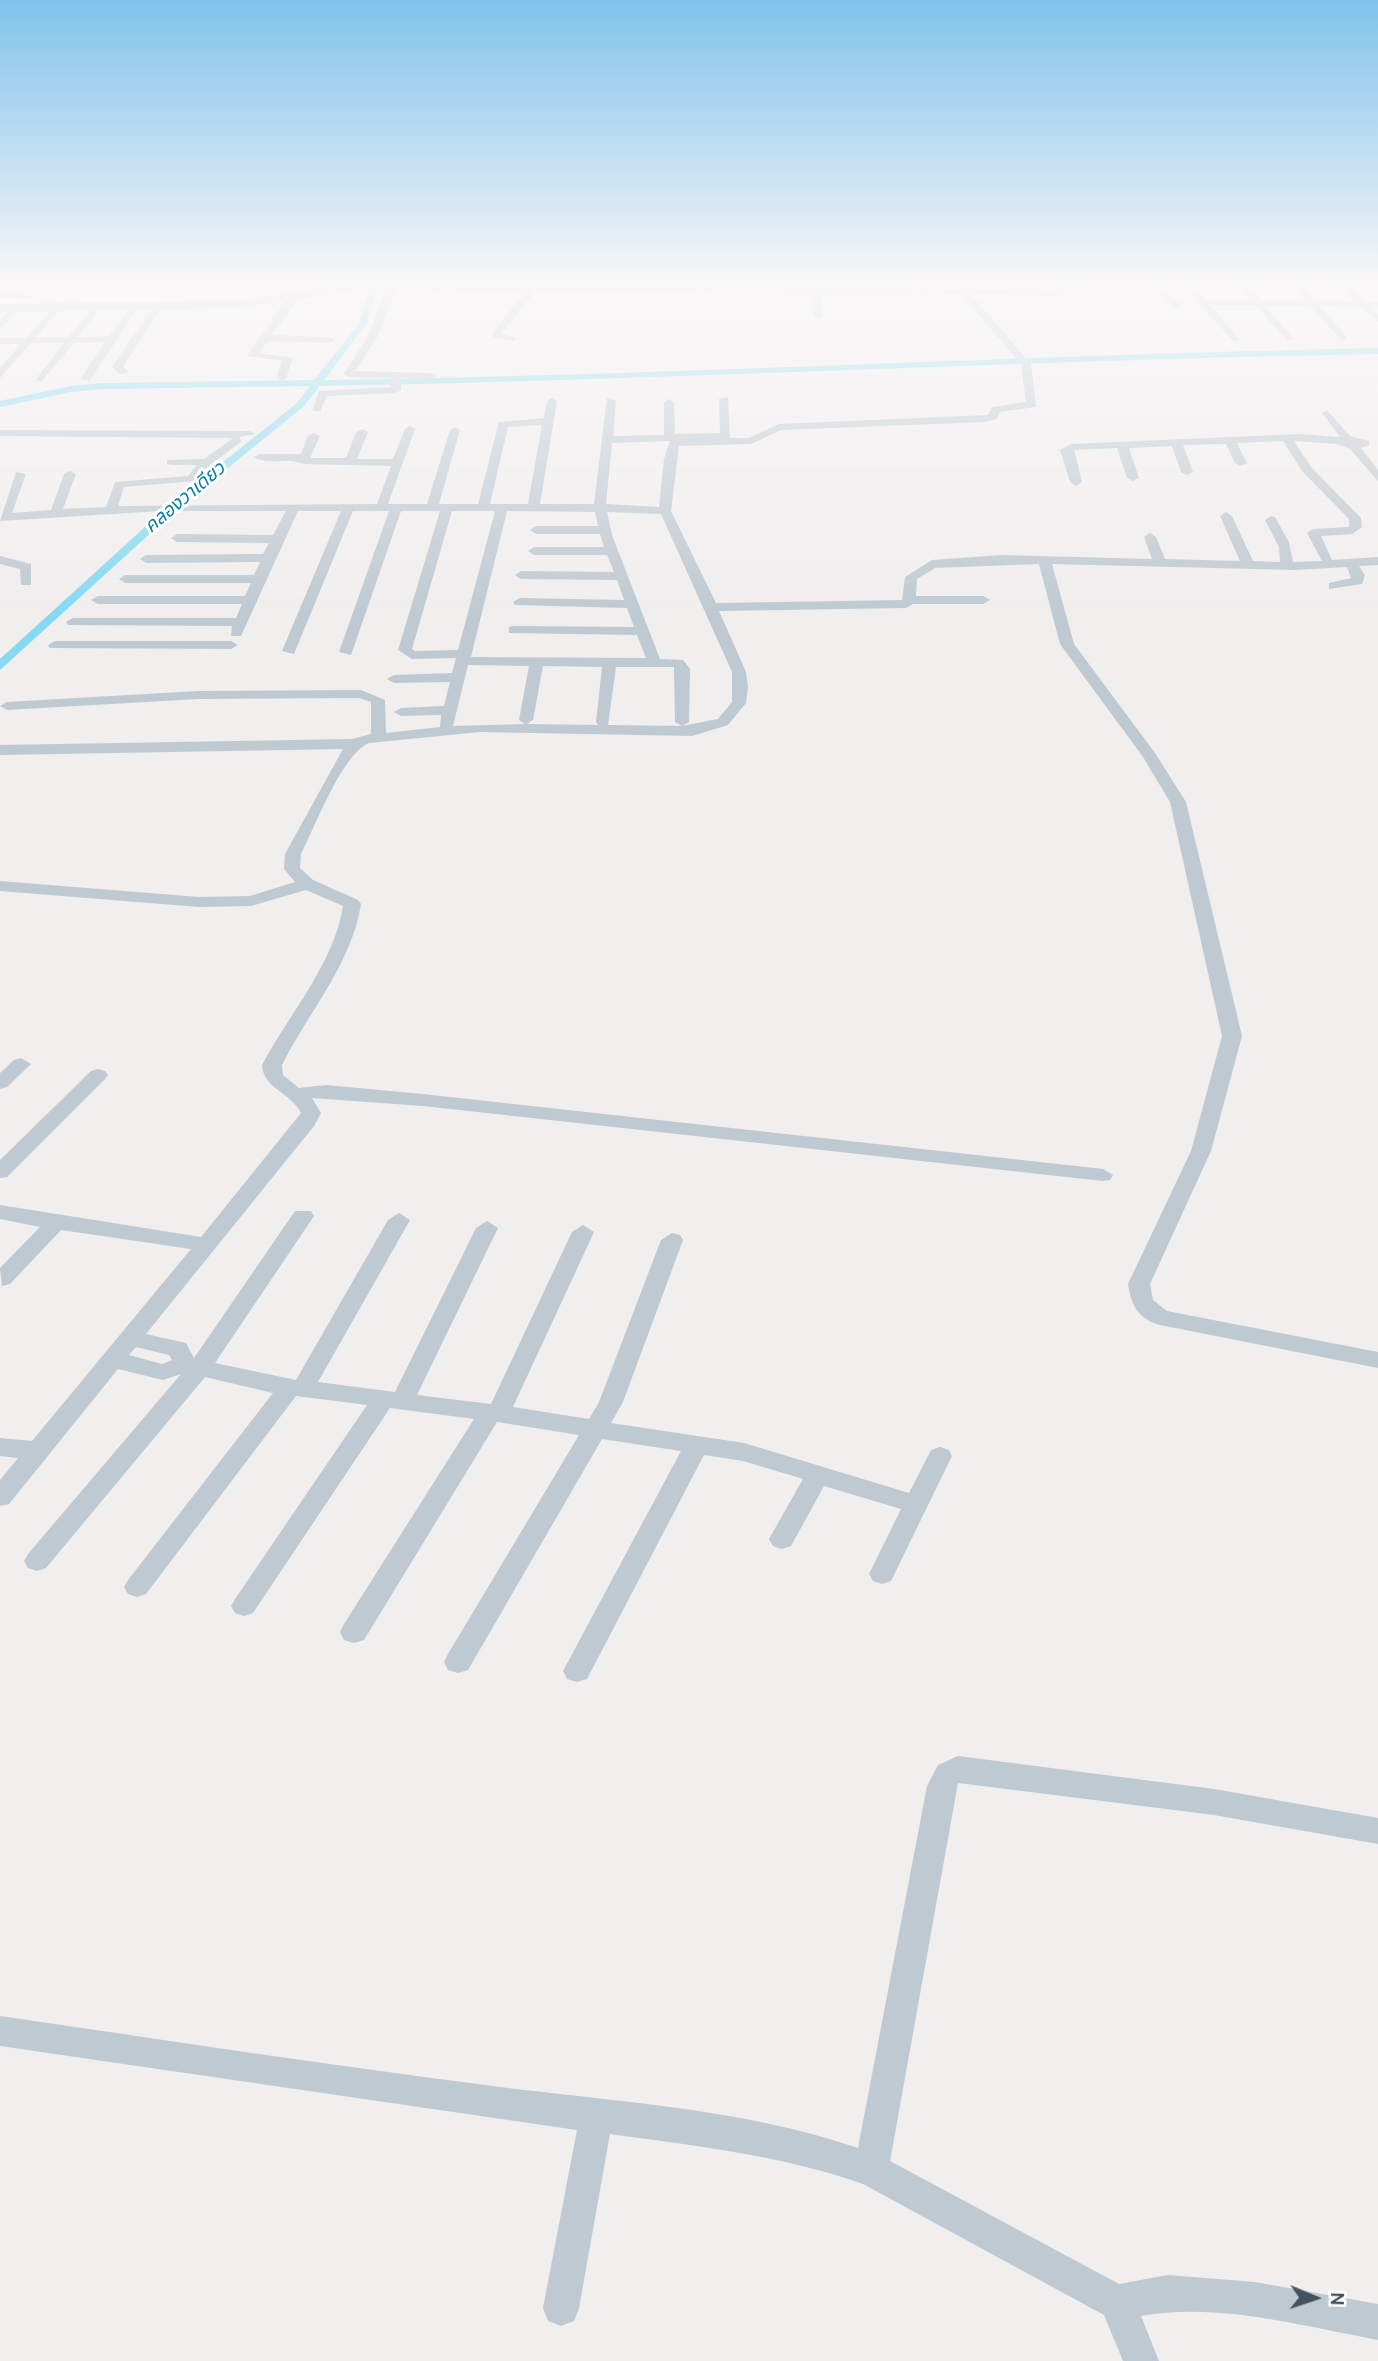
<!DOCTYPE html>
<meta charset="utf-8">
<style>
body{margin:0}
#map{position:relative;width:1378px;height:2361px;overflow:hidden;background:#f1eeee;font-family:Overpass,sans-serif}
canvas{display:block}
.north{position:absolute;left:1280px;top:2263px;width:70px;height:70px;-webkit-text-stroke:5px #fff;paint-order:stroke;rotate:92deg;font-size:19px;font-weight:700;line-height:28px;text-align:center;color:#45515d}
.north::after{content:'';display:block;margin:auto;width:24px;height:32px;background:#45515d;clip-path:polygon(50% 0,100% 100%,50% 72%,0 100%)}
</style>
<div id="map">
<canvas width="1378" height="2361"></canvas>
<div class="north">N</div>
</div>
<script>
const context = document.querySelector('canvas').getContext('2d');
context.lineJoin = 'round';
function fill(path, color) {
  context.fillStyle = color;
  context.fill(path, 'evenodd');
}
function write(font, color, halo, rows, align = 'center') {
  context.font = font + ' Overpass,"Noto Sans Thai",sans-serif';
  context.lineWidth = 6;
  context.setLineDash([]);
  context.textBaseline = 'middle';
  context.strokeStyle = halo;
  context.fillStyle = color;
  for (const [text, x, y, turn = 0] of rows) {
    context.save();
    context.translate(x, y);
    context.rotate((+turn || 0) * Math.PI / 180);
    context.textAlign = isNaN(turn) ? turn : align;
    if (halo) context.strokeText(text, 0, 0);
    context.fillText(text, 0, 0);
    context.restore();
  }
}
fill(new Path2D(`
 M371,286H379L366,325L324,380C676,375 1027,355 1378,348V354C1025,360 673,380 320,386L303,407L176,510L0,670V659L168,506L297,403L310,386L103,389L71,392L0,407V401L71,386L103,383L314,380L358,325Z`), '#85d9f0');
fill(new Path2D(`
 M387,286H397L378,336L355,371L430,373L435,376L430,379L401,378V390L396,393L327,396L320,411H312L319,391L391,387V378L349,377L344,374L368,336Z
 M530,286L539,287L501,334L515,337V341L492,337V333Z
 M1064,286H1074L1061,296L971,294L1031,364L1036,407L1000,412L997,419L984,422L781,430L751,444L679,446L671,511L716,603L902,600L905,577L932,560L1001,555L1152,559L1144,537L1150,533L1156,537L1165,559L1240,561L1220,516L1226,512L1232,516L1253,561L1280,562L1279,547L1265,520L1271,516L1275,517L1289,542L1293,562L1322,561L1307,533L1313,529L1349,527V519L1302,471L1283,441L1237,443L1247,463L1241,466L1235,463L1226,444L1183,445L1193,472L1187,475L1181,472L1172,446L1129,448L1139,478L1133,481L1127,478L1117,448L1074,450L1082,482L1076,486L1070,482L1060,450L1071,444L1300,434L1340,437L1322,413L1327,410L1350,436L1369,441V445L1361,448L1378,470V481L1350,449L1337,444L1294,441L1311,467L1361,518L1362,527L1352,534L1321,536L1332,560L1378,557V565L1359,566L1365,575L1362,584L1329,589V583L1351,578L1347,567L1295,570L1052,564L1074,644L1155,753L1186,802L1242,1036L1211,1151L1150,1284L1153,1300L1167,1311L1378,1352V1368L1160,1325C1138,1319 1131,1305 1128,1284L1191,1151L1222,1036L1170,802L1143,757L1060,644L1039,564L935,568L917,579L916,596H983L990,600L983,604H913L906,608L719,611L746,672L748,687L746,703L728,725L692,736L480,732L369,743C342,754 315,827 301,854L300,868L313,880L358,900L361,904C352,963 308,1013 282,1065L283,1075L299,1088L326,1085L423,1094L1103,1169L1113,1175L1110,1180L1103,1181L423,1106L312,1098L321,1113L314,1126L146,1334L186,1343L194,1358L295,1211H311L314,1216L215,1363L296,1380L388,1220L399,1213L410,1220L318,1382L395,1392L476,1228L487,1221L498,1228L417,1395L491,1404L572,1232L583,1225L594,1232L513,1407L589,1419L599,1402L661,1240L672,1233L680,1235L683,1240L623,1402L611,1423L744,1443L909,1493L931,1450L940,1447L949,1450L952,1456L891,1581L882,1584L873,1581L869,1574L901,1509L824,1486L791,1546L782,1549L773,1546L769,1539L803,1479L743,1461L704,1455L587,1679L577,1682L567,1679L563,1671L681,1451L602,1439L468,1670L458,1673L448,1670L444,1662L448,1654L579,1435L497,1422L364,1640L354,1643L344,1640L340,1632L344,1624L474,1419L390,1408L253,1613L244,1616L235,1613L231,1606L235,1599L367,1405L296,1396L146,1594L137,1597L128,1594L124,1587L128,1580L273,1393L205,1377L46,1568L37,1571L28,1568L24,1561L28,1554L181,1374L163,1380L118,1369L9,1504L0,1506V1480L18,1458L0,1456V1438L32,1441L191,1249L61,1230L10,1284L2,1286L0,1268L40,1227L0,1219V1205L201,1237L301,1113C291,1092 264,1090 262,1065C289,1014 334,964 343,906L306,890L251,906L199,907L0,891V881L199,897L250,896L295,882L284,869L285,854L343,749L0,755V745L352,739L371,734V702L359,698L198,699L7,710L0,706L7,702L198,691L361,690L385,700L386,733L440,727L441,715L401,716L394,712L401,708L444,706L450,682L394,683L387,679L394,675L452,673L456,658L412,659L398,650L440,511H401L351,655L339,652L389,511H353L294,654L282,651L341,511H298L241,636H231L232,626L68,625L66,622L73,618H236L242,604H98L91,600L98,596H245L251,583H125L119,579L125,575H254L260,562L146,563L140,559L146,555L263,554L269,543L177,542L171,538L177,534L273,535L286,511H161L0,521L16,472L26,474L12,513L51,510L64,474L70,471L76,474L63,509L106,507L115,482L188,476L197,465H171L167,464V460L204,459L233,438L0,436V430L249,431L255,434L240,437L241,442L211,464L195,481L124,487L118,506L377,504L391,466L303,464C289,457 268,466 254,457L260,454H301L308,436L314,433L320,436L310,458H346L356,432L362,429L368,432L357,459H393L405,429L410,426L415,429L388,504H427L450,430L455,427L460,430L439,504H478L499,422L544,418L547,401L552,398L557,401L540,504H594L607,398L616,400L613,436L664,435V402L669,399L674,402L675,434L720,433L719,399L728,397L730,438H749L779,424L988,415L992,407L1026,402L1021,364L961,294H898L893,291L898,288L1059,290ZM542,425L528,504H490L508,427ZM670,441L664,459L659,507L606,504L612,443ZM452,511H495L458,650L415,651L412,649ZM507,511L595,512L598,526H536L530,530L536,534H600L604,547H534L528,551L534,555H607L614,572L521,571L515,575L521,579L617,580L624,600L520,598L513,602L515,605L627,608L634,627L514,626L509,627V633L637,635L646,658L471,657ZM607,512L661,514L732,672V702L718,719L682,726L689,722L690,669L683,660L660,659L612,535ZM468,665L529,666L519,720L525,724L453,726ZM543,666L602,667L596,722L598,725L527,724L533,720ZM616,667H674L675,722L682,726L608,725ZM136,1347L169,1355L172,1360L162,1364L129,1355Z
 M1151,286H1161L1180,304V308H1174Z
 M1184,286H1194L1205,299L1251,300L1239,286H1249L1261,300H1305L1293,286H1303L1315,300L1355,301L1341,286H1351L1366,301H1378V307H1371L1378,314V322L1361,307L1320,306L1347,338L1342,341L1310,306H1265L1293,338L1288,341L1255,305H1210L1239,339L1234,342Z
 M816,287L821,290L823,316L818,319L813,316L811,290Z
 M292,291L298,300L272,335L330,337L335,340L330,343L268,341L259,353L293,358L286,378L281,381L276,378L282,361L247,356Z
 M0,292L36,296L31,299L0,298Z
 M155,304L163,306L123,366L129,372L120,374L112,367Z
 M93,308L98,311L78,337L109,336L129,308L137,310L89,381L80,379L105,342L74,343L41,382L36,379L64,343H31L0,378V368L21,344H0V338H26L53,308L58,311L36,337H68Z
 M9,310L17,312L0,329V320Z
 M0,556L31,564V585H21L20,569L0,564Z
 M55,641H231L238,645L231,649L50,648L48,645Z
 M21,1058L31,1064L7,1087L0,1089V1073L14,1060Z
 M98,1069L105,1071L108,1075L105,1079L7,1177L0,1178V1160L91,1071Z
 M958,1756L1214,1789L1378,1818V1844L1214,1815L958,1783L890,2161L1119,2284L1168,2275L1255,2282L1378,2304V2340C1302,2326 1218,2302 1141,2316L1159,2361H1123L1104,2315L863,2184C781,2155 696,2146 610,2134L579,2308L574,2321L561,2326L548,2321L543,2308L577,2130L0,2046V2016C164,2040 329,2065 493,2086C615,2102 741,2108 858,2148L927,1786L938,1765Z`), '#bec9d1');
fill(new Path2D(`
 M334,286L893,287L905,286L902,294L898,295L356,290L237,308L0,312V304L237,300Z`), '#c0cbd8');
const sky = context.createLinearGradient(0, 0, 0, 616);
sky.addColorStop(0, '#80c3eb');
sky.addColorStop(0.46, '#f9f7f7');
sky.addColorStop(1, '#f9f7f700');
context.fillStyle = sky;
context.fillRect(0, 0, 1378, 616);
write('italic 19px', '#067fa0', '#fff', [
 ["คลองวาเดียว",186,499,-40]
]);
</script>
